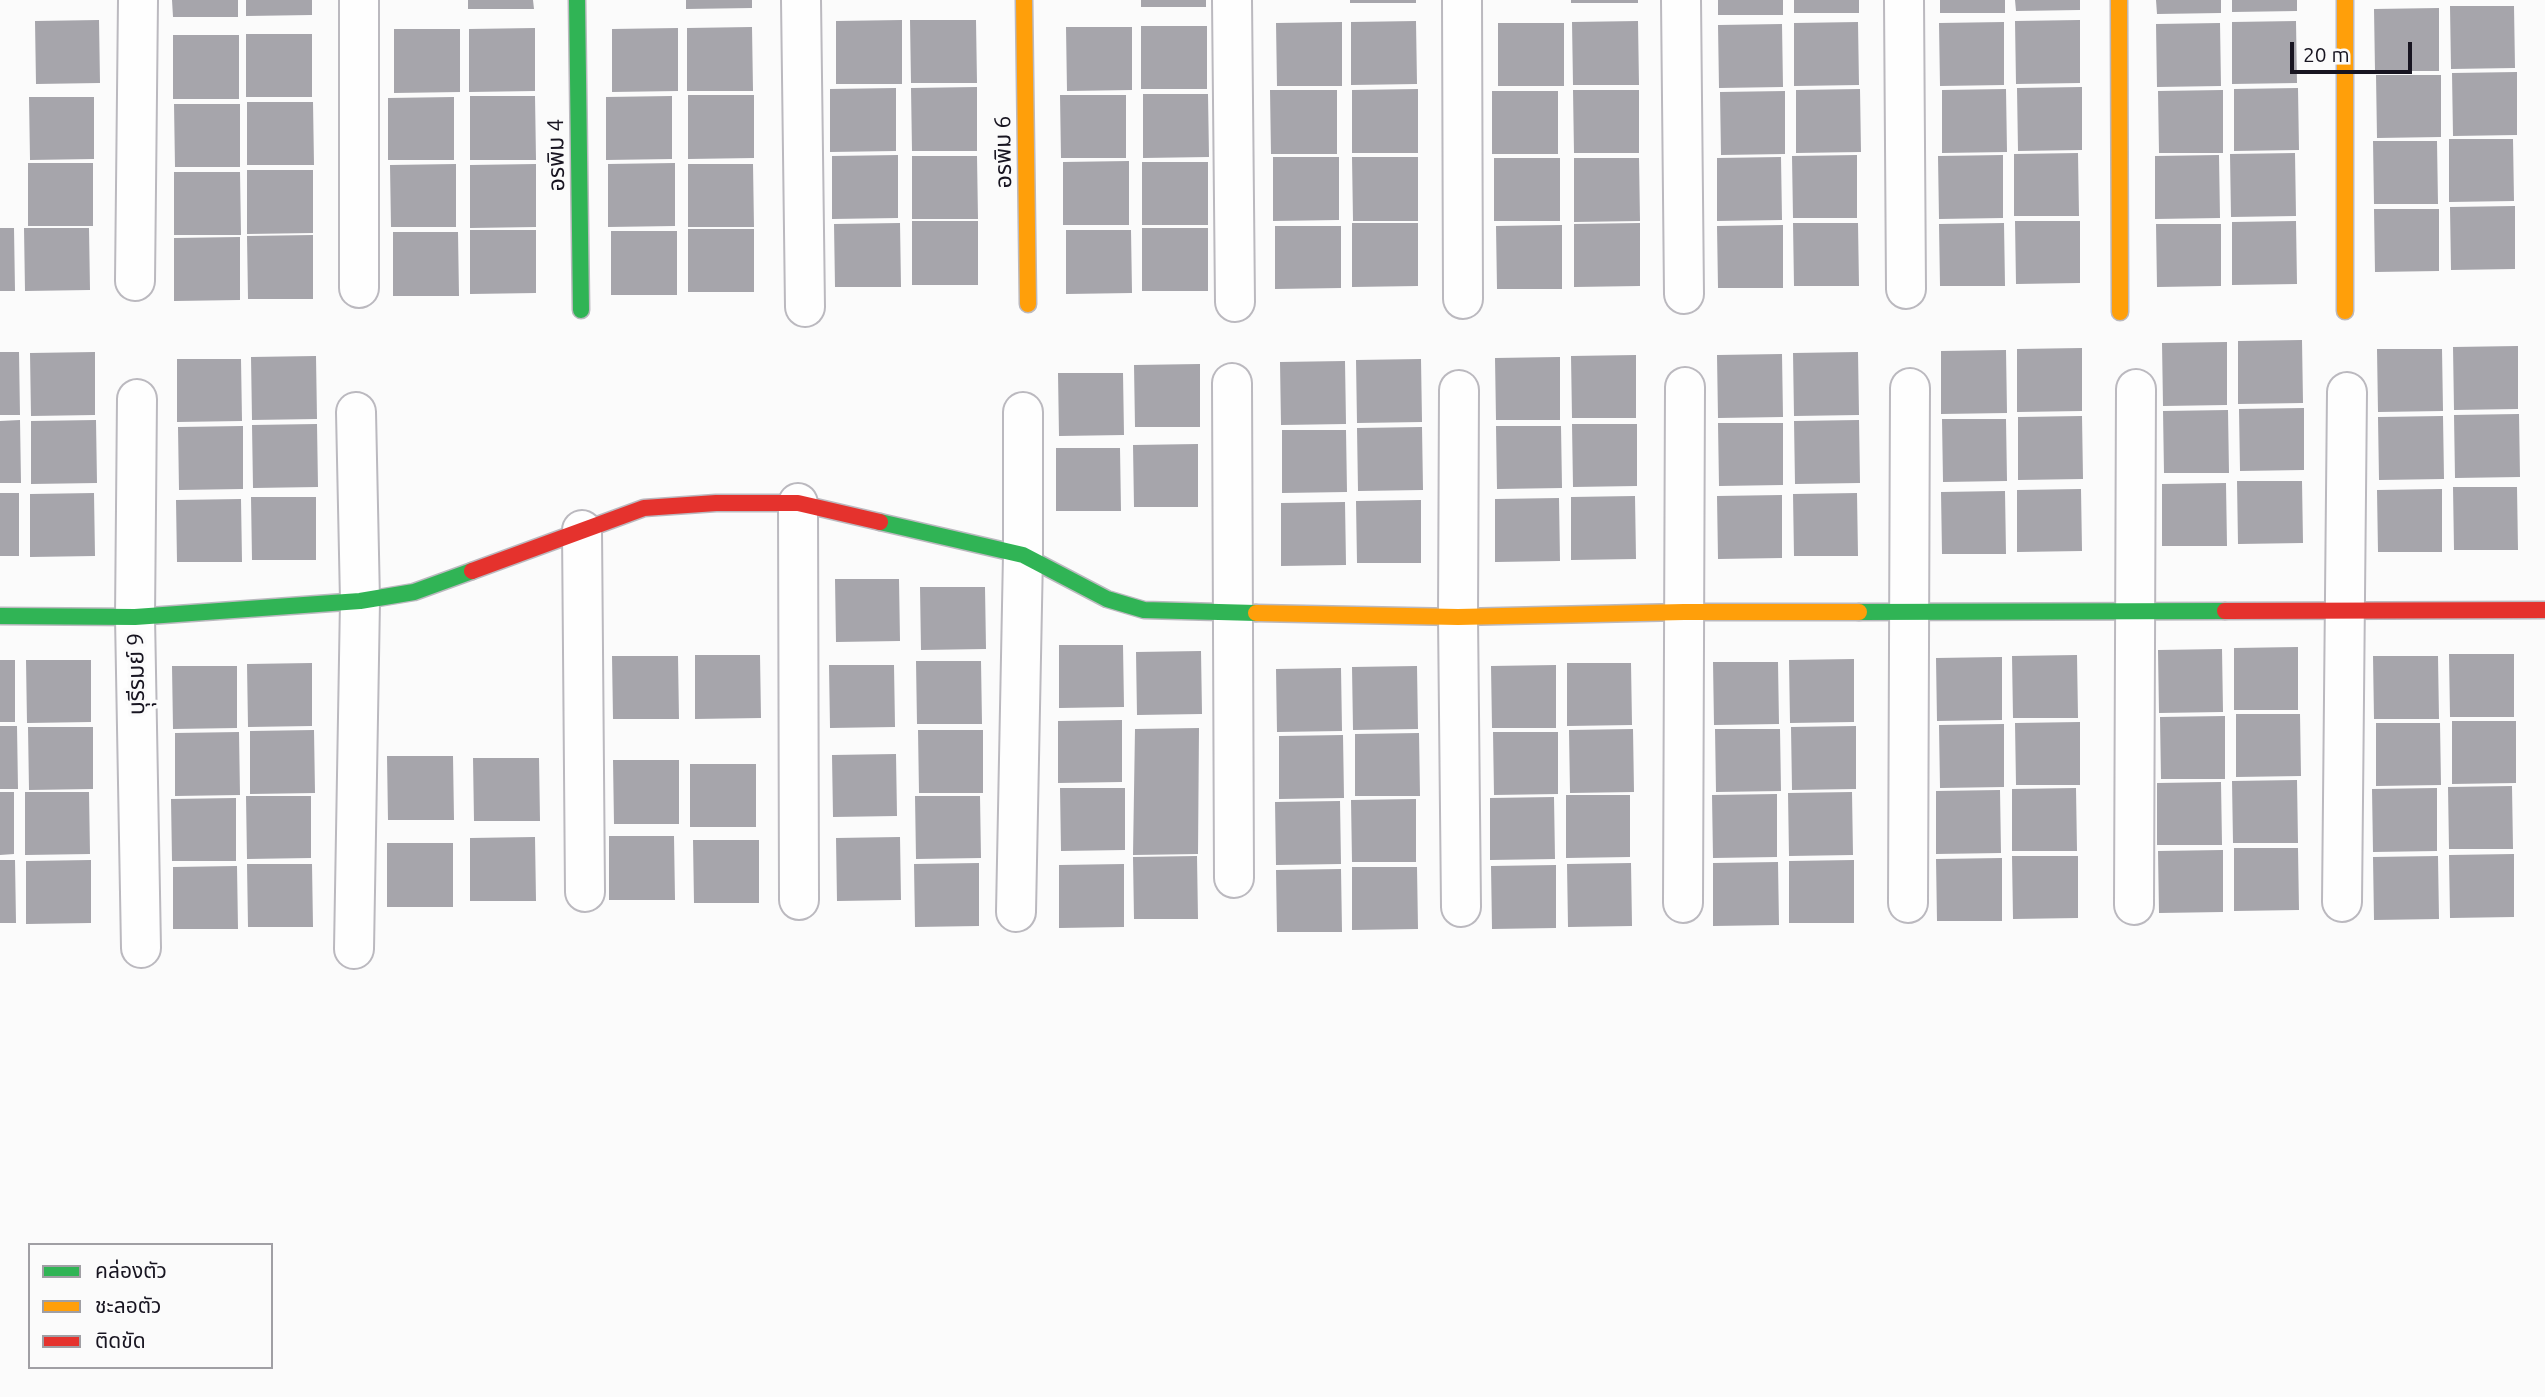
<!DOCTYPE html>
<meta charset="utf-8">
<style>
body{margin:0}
#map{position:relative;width:2545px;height:1397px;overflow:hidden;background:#fbfbfb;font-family:Ubuntu,"Noto Sans Thai",sans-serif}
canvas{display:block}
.legend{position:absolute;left:28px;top:1243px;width:245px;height:126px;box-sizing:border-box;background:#fbfbfb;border:2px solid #a09fa4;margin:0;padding:9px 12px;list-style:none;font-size:21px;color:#181521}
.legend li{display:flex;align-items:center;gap:14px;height:35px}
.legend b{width:35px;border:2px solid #a09fa4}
.scale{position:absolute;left:2290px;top:42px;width:122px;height:32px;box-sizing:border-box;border:4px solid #181521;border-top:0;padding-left:9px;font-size:21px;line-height:24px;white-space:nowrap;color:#181521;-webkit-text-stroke:5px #fbfbfb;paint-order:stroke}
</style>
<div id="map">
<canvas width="2545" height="1397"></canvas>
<ul class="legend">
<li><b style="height:9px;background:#30b455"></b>คล่องตัว</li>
<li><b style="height:9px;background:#ff9f0a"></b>ชะลอตัว</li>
<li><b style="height:9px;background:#e5322d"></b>ติดขัด</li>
</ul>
<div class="scale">20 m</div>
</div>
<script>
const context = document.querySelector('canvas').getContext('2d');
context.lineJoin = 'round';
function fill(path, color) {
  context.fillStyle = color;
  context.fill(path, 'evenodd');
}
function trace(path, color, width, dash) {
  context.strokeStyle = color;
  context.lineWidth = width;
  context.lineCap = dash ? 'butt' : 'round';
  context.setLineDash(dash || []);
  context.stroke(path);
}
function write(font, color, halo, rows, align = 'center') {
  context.font = font + ' Ubuntu,"Noto Sans Thai",sans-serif';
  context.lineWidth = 7;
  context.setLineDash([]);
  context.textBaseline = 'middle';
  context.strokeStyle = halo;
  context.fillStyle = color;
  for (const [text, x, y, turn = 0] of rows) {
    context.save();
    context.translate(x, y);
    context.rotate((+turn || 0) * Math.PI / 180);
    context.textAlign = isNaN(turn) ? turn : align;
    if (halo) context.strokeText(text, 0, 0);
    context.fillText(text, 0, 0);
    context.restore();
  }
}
fill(new Path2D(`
 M172,0H238V17H173Z
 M246,0H312V15L246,16Z
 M468,0H533L534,9H468Z
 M686,0H752V8L686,9Z
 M1141,0H1206V7H1141Z
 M1350,0H1416V3H1350Z
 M1571,0H1638V3H1571Z
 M1718,0H1783V15H1718Z
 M1794,0H1859V13H1794Z
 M1940,0H2005V13H1940Z
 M2015,0H2080V10L2016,11Z
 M2156,0H2221V13L2157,14Z
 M2232,0H2297V11L2232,12Z
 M2450,6H2514L2515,68L2451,69Z
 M2439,8V71H2375L2374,9Z
 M99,20L100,83L36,84L35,21Z
 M902,20V84H836V21Z
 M910,20H976L977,83H911Z
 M2080,20V83L2016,84L2015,21Z
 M1416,21L1417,84L1351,85V22Z
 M1638,21L1639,85H1573L1572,22Z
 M2296,21L2297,83L2232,84V22Z
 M1342,22V86H1277L1276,23Z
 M1858,22L1859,85L1794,86V23Z
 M2004,22V85L1940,86L1939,23Z
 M1498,23H1564V86H1498Z
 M2220,23L2221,86L2157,87L2156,24Z
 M1782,24L1783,87L1719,88L1718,25Z
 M1141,26H1207V89H1141Z
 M752,27L753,91H687V28Z
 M1066,27H1132V90L1067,91Z
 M535,28V91L469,92V29Z
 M678,28V91L612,92V29Z
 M394,29H460V92L394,93Z
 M246,34H312V97H246Z
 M173,35H239V99H173Z
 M2517,72V135L2453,136L2452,73Z
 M2376,75H2441V137L2377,138Z
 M977,87V151H912L911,88Z
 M2082,87V150L2018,151L2017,88Z
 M896,88V151L830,152V89Z
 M2298,88L2299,150L2234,151V89Z
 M1418,89V153H1352V90Z
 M1860,89L1861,152L1796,153V90Z
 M2006,89L2007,152L1942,153V90Z
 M1270,90H1337V154H1271Z
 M1573,90H1639V153H1574Z
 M2223,90V153H2159L2158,91Z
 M1492,91H1558V154H1492Z
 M1785,91V154L1721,155L1720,92Z
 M1143,94H1208L1209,157L1143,158Z
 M688,95H754V158L688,159Z
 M1060,95H1126V158H1061Z
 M470,96H535L536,160H470Z
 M672,96V159L606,160V97Z
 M29,97H94V159L30,160Z
 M454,97V160H388V98Z
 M247,102H313L314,165H247Z
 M174,104H240V167H175Z
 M2449,139H2513L2514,201L2449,202Z
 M2373,141H2437L2438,204H2374Z
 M2078,153L2079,216H2014V154Z
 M2295,153L2296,216L2231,217L2230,154Z
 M898,155V218L832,219V156Z
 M1857,155V218H1793L1792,156Z
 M2003,155V218L1939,219L1938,156Z
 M2219,155L2220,218L2155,219V156Z
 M912,156H977L978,219H912Z
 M1273,157H1339V220L1273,221Z
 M1352,157H1418V221H1353Z
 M1781,157L1782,220L1717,221V158Z
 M1494,158H1560V221H1494Z
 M1574,158H1639L1640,221L1574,222Z
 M1129,161V225H1063V162Z
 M1142,162H1208V225H1142Z
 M28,163H93V226H28Z
 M675,163V226L608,227V164Z
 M456,164V227H391L390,165Z
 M536,164V227L470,228V165Z
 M688,164H753L754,227H688Z
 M247,170H313V233L247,234Z
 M174,172H240L241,235H174Z
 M2515,206V269L2451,270L2450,207Z
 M2374,209H2439V271L2375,272Z
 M912,221H978V285H912Z
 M2015,221H2080V283L2016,284Z
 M2296,221L2297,284L2232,285V222Z
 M900,223L901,287H835L834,224Z
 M1352,223H1418V286L1352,287Z
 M1640,223V286L1574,287V224Z
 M1793,223H1858L1859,286H1794Z
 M2004,223L2005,286H1940L1939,224Z
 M2156,224H2221V286L2157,287Z
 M1562,225V289H1497L1496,226Z
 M1783,225V288H1718L1717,226Z
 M1275,226H1341V288L1275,289Z
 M0,228H14L15,291H0Z
 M24,228H89L90,290L25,291Z
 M1142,228H1208V291H1142Z
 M688,229H754V292H688Z
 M470,230H536V293L470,294Z
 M1066,230H1131L1132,293L1066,294Z
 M611,231H677V295H611Z
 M393,232H458L459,296H393Z
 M313,235V299H248L247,236Z
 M240,237V300L174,301V238Z
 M2302,340L2303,403L2238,404V341Z
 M2227,342V405L2163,406L2162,343Z
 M2518,346V409L2454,410L2453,347Z
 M2082,348V411L2017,412V349Z
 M2377,349H2442L2443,411L2378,412Z
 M2006,350L2007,413L1941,414V351Z
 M0,352H19L20,415H0Z
 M95,352V415L31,416L30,353Z
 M1858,352L1859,415L1794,416L1793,353Z
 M1782,354L1783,417L1718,418L1717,355Z
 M1636,355V418H1572L1571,356Z
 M316,356L317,419L252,420L251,357Z
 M1560,357V420H1496L1495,358Z
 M177,359H241L242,421L177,422Z
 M1421,359L1422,422L1357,423L1356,360Z
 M1345,361L1346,424L1281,425L1280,362Z
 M1200,364V427H1135L1134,365Z
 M1058,373H1123L1124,435L1059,436Z
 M2304,408V470L2240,471L2239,409Z
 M2228,410L2229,473H2164L2163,411Z
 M2519,414L2520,477L2455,478L2454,415Z
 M2082,416L2083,479L2018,480V417Z
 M2443,416L2444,479L2379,480L2378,417Z
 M1942,419H2006L2007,481L1943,482Z
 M20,420L21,483H0V421Z
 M96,420L97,483L31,484V421Z
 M1859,420L1860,483L1795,484L1794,421Z
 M1718,423H1783V485L1719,486Z
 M317,424L318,487L253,488L252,425Z
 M1572,424H1637V486L1573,487Z
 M243,426V489L179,490L178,427Z
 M1496,426H1561L1562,488L1497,489Z
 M1422,427L1423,490L1358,491L1357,428Z
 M1282,430H1346L1347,492L1282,493Z
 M1198,444V507H1134L1133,445Z
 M1056,448H1120L1121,511H1056Z
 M2237,481H2302L2303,543L2238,544Z
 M2226,483L2227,546H2162V484Z
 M2453,487H2517L2518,550H2454Z
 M2081,489L2082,551L2017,552V490Z
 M2442,489V552H2378L2377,490Z
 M2005,491L2006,554H1942L1941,492Z
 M0,493H19V556H0Z
 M94,493L95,556L30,557V494Z
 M1857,493L1858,556H1794L1793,494Z
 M1782,495V558L1718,559L1717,496Z
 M1635,496L1636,559L1571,560V497Z
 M251,497H316V560H252Z
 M1559,498L1560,561L1495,562V499Z
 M241,499L242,562H177L176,500Z
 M1421,500V563H1357L1356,501Z
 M1345,502L1346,565L1281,566V503Z
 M835,579H899L900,641L836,642Z
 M920,587H985L986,649L921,650Z
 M1059,645H1123L1124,707L1059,708Z
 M2298,647V710H2234V648Z
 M2222,649L2223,712L2159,713L2158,650Z
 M1201,651L1202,714L1137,715L1136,652Z
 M2449,654H2514V717H2450Z
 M695,655H760L761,718L695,719Z
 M2077,655L2078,718H2013L2012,656Z
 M612,656H678L679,719H613Z
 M2373,656H2438L2439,719H2374Z
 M2002,657V720L1937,721L1936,658Z
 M1854,659V722L1790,723L1789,660Z
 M0,660H15V722H0Z
 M26,660H91V722L27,723Z
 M916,661H981L982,724H917Z
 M1713,662H1778L1779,724L1714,725Z
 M312,663V726L248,727L247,664Z
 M1567,663H1631L1632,725L1567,726Z
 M829,665H894L895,727L830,728Z
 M1556,665V728H1492L1491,666Z
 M172,666H237V728L173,729Z
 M1417,666L1418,729L1353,730L1352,667Z
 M1341,668L1342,731L1277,732L1276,669Z
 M2236,714H2300L2301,776L2236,777Z
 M2225,716V779H2161L2160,717Z
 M1122,720V782L1058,783V721Z
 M2452,721H2516V783L2452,784Z
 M2080,722V785H2016L2015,723Z
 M2376,723H2440L2441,785L2376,786Z
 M2004,724V787L1940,788L1939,725Z
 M0,726H17L18,789H0Z
 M1856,726V789L1792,790L1791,727Z
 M28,727H93V789L29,790Z
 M1199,728L1198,854L1133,855L1135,729Z
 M1633,729L1634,792L1570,793L1569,730Z
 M1715,729H1780L1781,791L1716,792Z
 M314,730L315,793L250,794V731Z
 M918,730H983V793H919Z
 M239,732L240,795L175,796V733Z
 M1493,732H1558V794L1494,795Z
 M1419,733L1420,796H1355V734Z
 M1343,735L1344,798L1279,799V736Z
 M896,754L897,816L833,817L832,755Z
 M387,756H453L454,820H388Z
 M473,758H539L540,821H474Z
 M613,760H679V824H614Z
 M690,764H756V827H690Z
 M2297,780L2298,843H2233L2232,781Z
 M2221,782L2222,845H2157V783Z
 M2512,786L2513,849H2449L2448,787Z
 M1060,788H1125V850L1061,851Z
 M2076,788L2077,851H2012V789Z
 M2437,788V851L2373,852L2372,789Z
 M2000,790L2001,853L1936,854V791Z
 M0,792H14V854L0,855Z
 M25,792H89L90,854L25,855Z
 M1852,792L1853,855L1789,856L1788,793Z
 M1777,794V857L1713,858L1712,795Z
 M1566,795H1630V857L1566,858Z
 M246,796H311V858L247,859Z
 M915,796H980L981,858L916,859Z
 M1554,797L1555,859L1490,860V798Z
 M236,798V861H172L171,799Z
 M1416,799V862H1352L1351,800Z
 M1340,801L1341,864L1276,865L1275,802Z
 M609,836H674L675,900H609Z
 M535,837L536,901H470V838Z
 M900,837L901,900L837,901L836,838Z
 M693,840H759V903H694Z
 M387,843H453V907H387Z
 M2234,848H2298L2299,910L2234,911Z
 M2223,850V912L2159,913L2158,851Z
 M2514,854V917L2450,918L2449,855Z
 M1197,856L1198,919H1134L1133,857Z
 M2012,856H2078V918L2013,919Z
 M2438,856L2439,919L2374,920L2373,857Z
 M2002,858V921H1937L1936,859Z
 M0,860H15L16,923H0Z
 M91,860V923L26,924V861Z
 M1854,860V923H1789V861Z
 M1778,862L1779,925L1713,926V863Z
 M979,863V926L915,927L914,864Z
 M1631,863L1632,926L1568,927L1567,864Z
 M247,864H312L313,927H248Z
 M1124,864V927L1059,928V865Z
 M1556,865V928L1492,929L1491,866Z
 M237,866L238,929H173V867Z
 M1352,867H1417L1418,929L1352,930Z
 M1341,869L1342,932H1277L1276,870Z`), '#a6a5ab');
const street = new Path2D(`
 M359,0V288
 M801,0L805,307
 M1232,0L1235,302
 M1462,0L1463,299
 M1681,0L1684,294
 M1904,0L1906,289
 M135,281L138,0
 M1232,383L1234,878
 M1459,390L1458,617L1461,907
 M137,399L135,617L141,948
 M798,503L799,900
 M582,530L585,892
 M2342,902L2347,392
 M1683,903L1685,387
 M1908,903L1910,388
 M2134,905L2136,389
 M1016,912L1023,555V412
 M354,949L360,601L356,412`);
const fast = new Path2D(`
 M577,0L581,310
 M880,522L1023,555L1107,599L1144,610L1256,613
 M1859,612L2225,611
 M0,616L135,617L360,601L414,592L472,571`);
const slow = new Path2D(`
 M1024,0L1028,304
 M2119,0L2120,312
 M2345,0V311
 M1256,613L1458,617L1684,612H1859`);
const jam = new Path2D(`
 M472,571L644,508L716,503H798L880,522
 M2225,611L2545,610`);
trace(street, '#bbb9bf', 42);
trace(fast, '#bbb9bf', 19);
trace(slow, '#bbb9bf', 19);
trace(jam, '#bbb9bf', 19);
trace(street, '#fefefe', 38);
trace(fast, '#30b455', 16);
trace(slow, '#ff9f0a', 16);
trace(jam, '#e5322d', 16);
write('23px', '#181521', '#fbfbfb', [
 ["อรพิม 6",1003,152,-91],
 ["อรพิม 4",556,155,-91],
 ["บุุรีรมย์ 9",136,674,-91]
]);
</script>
